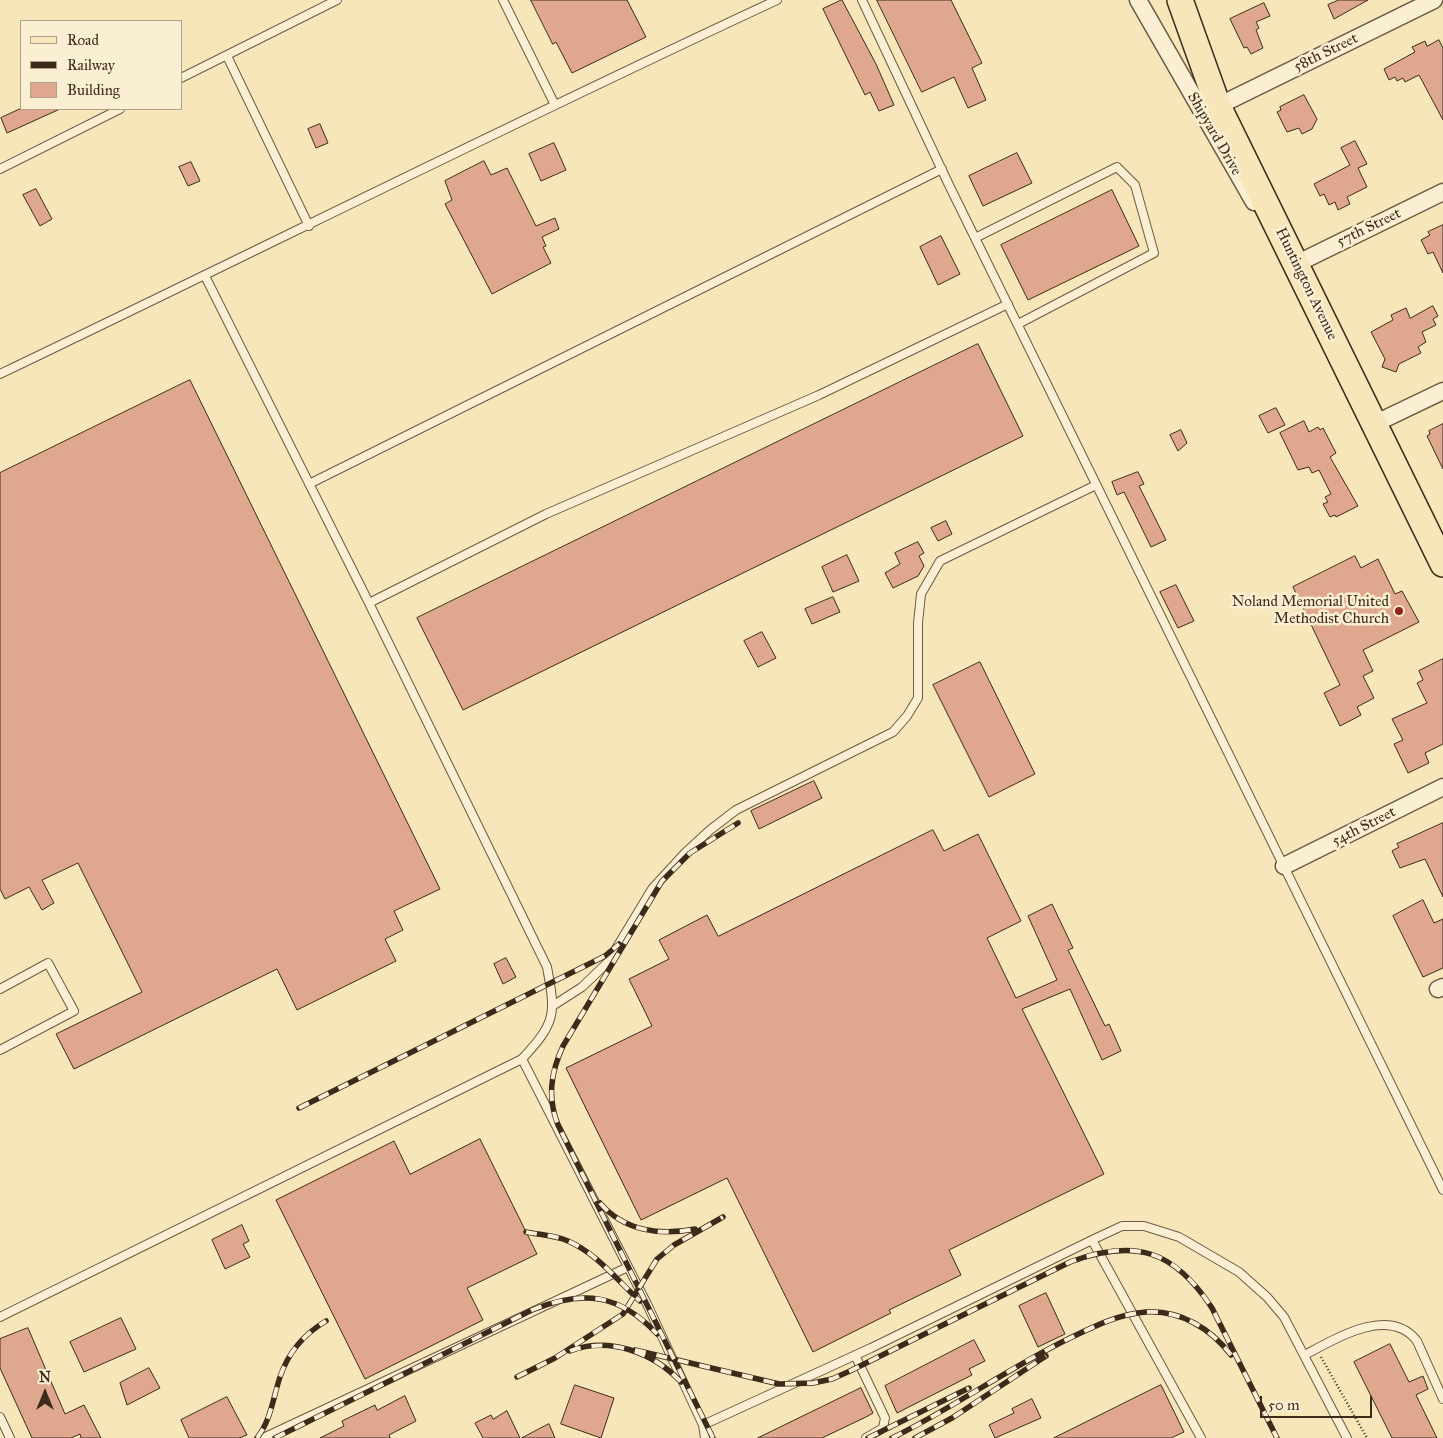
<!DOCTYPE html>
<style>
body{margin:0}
#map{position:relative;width:1443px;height:1438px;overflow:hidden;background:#f8e6bb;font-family:"IM FELL Great Primer",serif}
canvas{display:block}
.legend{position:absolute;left:20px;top:20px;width:162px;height:90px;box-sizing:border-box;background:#faefd3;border:1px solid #aea189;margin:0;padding:6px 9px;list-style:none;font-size:15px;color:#3c2b1a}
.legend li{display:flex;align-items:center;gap:10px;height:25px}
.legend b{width:25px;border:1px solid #aea189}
.north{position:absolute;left:20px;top:1368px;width:50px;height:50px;-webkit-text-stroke:4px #faefd3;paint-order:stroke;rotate:0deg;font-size:14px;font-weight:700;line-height:20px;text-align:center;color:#3c2b1a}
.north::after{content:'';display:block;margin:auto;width:18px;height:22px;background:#3c2b1a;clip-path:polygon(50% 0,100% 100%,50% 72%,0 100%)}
.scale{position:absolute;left:1260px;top:1396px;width:112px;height:22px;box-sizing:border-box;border:2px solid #3c2b1a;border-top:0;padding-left:6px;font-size:15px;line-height:18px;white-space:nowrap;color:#3c2b1a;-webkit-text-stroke:4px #faefd3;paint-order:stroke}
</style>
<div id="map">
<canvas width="1443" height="1438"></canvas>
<ul class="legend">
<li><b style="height:6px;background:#f8e6bb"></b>Road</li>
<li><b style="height:6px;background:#3c2b1a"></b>Railway</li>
<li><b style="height:14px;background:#dfa88e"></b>Building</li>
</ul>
<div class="north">N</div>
<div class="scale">50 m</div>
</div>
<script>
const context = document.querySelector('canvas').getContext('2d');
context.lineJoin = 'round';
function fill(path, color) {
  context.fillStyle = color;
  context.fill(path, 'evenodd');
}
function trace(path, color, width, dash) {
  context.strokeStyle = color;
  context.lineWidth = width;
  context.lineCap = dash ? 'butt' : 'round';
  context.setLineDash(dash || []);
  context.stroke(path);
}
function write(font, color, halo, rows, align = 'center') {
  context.font = font + ' "IM FELL Great Primer",serif';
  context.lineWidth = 5;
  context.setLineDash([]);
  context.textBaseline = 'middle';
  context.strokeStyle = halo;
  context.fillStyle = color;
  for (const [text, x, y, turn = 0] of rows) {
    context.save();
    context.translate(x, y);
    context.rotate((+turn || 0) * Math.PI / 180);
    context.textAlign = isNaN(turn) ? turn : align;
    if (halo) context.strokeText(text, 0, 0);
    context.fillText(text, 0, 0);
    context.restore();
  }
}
const building = new Path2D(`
 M531,0H627L646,37L572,73L556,42L553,44Z
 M842,0L876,64L894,105L879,111L870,92L865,95L823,9Z
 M877,0H951L982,63L972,68L986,100L968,108L954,77L922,92Z
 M1339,0H1368L1334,19L1328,5Z
 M1264,3L1270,16L1256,22L1259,28L1256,30L1263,48L1251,54L1247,47L1244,48L1230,19Z
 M1439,40L1443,48V120L1419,75L1405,82L1403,78L1397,81L1395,77L1389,80L1384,69L1415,52L1412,47L1425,41L1427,46Z
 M1304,95L1317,119L1312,129L1302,134L1299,128L1287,132L1277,112L1281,110L1280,107Z
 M20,109H60L7,133L1,118Z
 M320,124L328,143L316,148L308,129Z
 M1355,141L1367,164L1358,168L1367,187L1347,197L1350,204L1338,210L1335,202L1329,205L1324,194L1320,196L1314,184L1350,165L1341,148Z
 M554,143L566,170L541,181L529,154Z
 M1017,153L1032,183L983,206L969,176Z
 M484,161L491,175L507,168L536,226L555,218L559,229L542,237L546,246L543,247L551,263L492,294L445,204L452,200L445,181Z
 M191,162L200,181L188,186L179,167Z
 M36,189L52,219L40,226L23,195Z
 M1112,190L1139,246L1028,300L1001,245Z
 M1443,225V273L1433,252L1428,254L1421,240L1430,235L1428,232Z
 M941,236L960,274L938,285L920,247Z
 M1433,306L1438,316L1433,319L1436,325L1422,332L1426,342L1418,347L1421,353L1399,364L1396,372L1382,367L1385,359L1371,332L1393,320L1391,315L1406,308L1410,318Z
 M978,344L1023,436L463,710L417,618Z
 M190,380L440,889L394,911L403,930L385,939L396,961L297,1010L277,969L74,1069L56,1034L142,992L78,863L42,880L54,903L42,910L29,887L5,899L0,889V473Z
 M1276,408L1285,425L1268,433L1259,416Z
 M1304,421L1309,432L1318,427L1320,430L1323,428L1336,453L1330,457L1358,506L1336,517L1335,515L1330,517L1323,504L1328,502L1325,497L1331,494L1319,470L1312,473L1309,467L1298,470L1280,433Z
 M1443,424V469L1427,436L1430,434L1429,431Z
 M1181,430L1187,443L1178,451L1170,435Z
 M1138,472L1144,484L1139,486L1166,540L1151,547L1124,492L1117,495L1112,482Z
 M946,521L952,534L938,541L931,528Z
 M918,542L924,553L919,556L924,566L918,576L893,588L885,573L900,564L895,553Z
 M847,555L859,581L833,592L822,567Z
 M1355,556L1361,568L1378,559L1395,594L1402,591L1419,622L1363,650L1373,671L1363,676L1374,698L1357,707L1361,715L1340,726L1324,693L1340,685L1293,587Z
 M1176,585L1194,621L1178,628L1160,592Z
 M833,597L840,612L812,624L805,609Z
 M762,632L776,658L758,667L744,641Z
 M1443,659V744L1425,753L1429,763L1408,773L1394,744L1403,740L1392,719L1427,703L1417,683L1423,680L1419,671Z
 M980,662L1035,774L989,797L933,685Z
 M814,781L822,798L759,829L751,811Z
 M1443,823V897L1425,859L1400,868L1392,851L1399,847L1397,844Z
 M933,830L944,851L978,834L1021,921L987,938L1016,998L1057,980L1028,916L1052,904L1073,948L1068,950L1105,1026L1109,1024L1121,1051L1102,1060L1070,989L1022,1009L1104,1174L949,1250L961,1275L889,1310L891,1313L813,1352L727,1178L641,1220L566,1068L652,1026L629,979L669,959L659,940L707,915L718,936Z
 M1423,900L1434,923L1443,919V968L1423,977L1393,916Z
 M506,958L516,977L503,984L494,964Z
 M480,1139L537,1254L467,1288L483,1320L365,1379L276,1200L394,1141L410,1174Z
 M242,1225L249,1241L243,1244L250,1257L225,1269L212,1240Z
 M1046,1293L1065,1334L1038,1347L1019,1306Z
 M121,1318L136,1349L84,1372L70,1342Z
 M28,1328L65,1414L84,1405L101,1438H81L80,1434L71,1438H32L0,1368V1339Z
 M974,1340L985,1361L969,1369L972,1375L897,1413L885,1386Z
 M1390,1344L1409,1382L1423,1376L1428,1389L1416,1395L1437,1438H1392L1354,1362Z
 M149,1368L160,1388L127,1405L120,1383Z
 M575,1385L614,1398L601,1438L561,1424Z
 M1161,1385L1184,1432L1171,1438H1054Z
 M861,1388L873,1413L868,1416L822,1438H758Z
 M405,1396L416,1421L389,1435L390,1438H320L344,1426L342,1421L375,1405L377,1410Z
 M227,1397L247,1435L239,1438H189L181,1420Z
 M1032,1399L1041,1418L995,1438L989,1425L1014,1413L1012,1409Z
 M507,1411L520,1438H483L475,1423L491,1415L493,1419Z
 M549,1424L555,1438H522Z`);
fill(building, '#dfa88e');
trace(building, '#3c2b1a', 1);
const service = new Path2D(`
 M503,0L555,105
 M862,0L948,183L1443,1190
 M227,56L309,226
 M181,78L337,0
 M0,169L120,109
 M975,238L1117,167L1135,185L1154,253L1018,324
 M0,374C259,250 516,121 777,0
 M309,484L942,169
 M369,603L546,514L819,395L1008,304
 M0,989L48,963L74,1011L0,1050
 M554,1005L582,987L608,962L652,889L685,853L710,830L736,810L893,732L907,716L918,698V623L921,594L940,561L1096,485
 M522,1059L647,1304L703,1425L705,1438
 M1092,1240L1122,1226H1144L1179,1237L1239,1272L1267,1297L1284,1317L1347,1438
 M0,1317L522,1059C556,1022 556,1015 547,967L369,603L205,276
 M855,1355L885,1418L883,1428L866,1438
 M1305,1355C1334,1339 1389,1305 1417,1341L1443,1399
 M0,1417L10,1438
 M703,1425L871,1348L1092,1240L1201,1438
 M263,1438L628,1267`);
const minor = new Path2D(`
 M1138,0L1254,202
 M1218,106L1434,0
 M1290,255L1296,264L1443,192
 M1374,424L1443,391
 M1284,866L1443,787
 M1438,989L1443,987`);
const primary = new Path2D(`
 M1180,0L1218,106L1443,564`);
trace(service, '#6b5a42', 10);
trace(minor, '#6b5a42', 19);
trace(primary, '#3c2b1a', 28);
trace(new Path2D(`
 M1321,1357L1367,1438`), '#3c2b1a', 2.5, [1, 2.5]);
trace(service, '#faefd3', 8);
trace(minor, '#faefd3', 16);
trace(primary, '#f8e6bb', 25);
const rail = new Path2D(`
 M299,1108L605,956L619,944
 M600,1203C624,1231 660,1236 695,1229
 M526,1232C540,1235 554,1235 568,1241C596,1253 617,1280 640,1301
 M635,1350L779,1384L813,1383L832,1379L850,1371L1070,1262C1135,1238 1174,1250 1212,1308L1277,1438
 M570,1351C610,1336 654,1353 681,1382
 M517,1377L555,1358L623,1314L657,1259L674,1245L723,1217
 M257,1438C271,1420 273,1398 280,1377C288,1353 304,1334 326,1321
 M275,1438L532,1310C582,1290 619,1293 657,1334
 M713,1438L558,1125C547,1097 551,1072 563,1046L662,881L690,853L738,823
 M868,1438L969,1388
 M892,1438C953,1408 1007,1369 1068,1339C1093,1327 1118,1314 1146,1312C1181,1310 1211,1329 1231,1355
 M915,1438L952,1418L1046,1356`);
trace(rail, '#3c2b1a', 5.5);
trace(rail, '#faefd3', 4, [11]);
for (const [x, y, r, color] of [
 [1399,611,5,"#8f2418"]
]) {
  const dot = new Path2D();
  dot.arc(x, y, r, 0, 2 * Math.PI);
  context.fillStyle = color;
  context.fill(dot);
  trace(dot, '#faefd3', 2);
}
write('15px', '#3c2b1a', '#faefd3', [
 ["58th Street",1326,53,-26],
 ["Shipyard Drive",1214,134,60],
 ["57th Street",1369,228,-26],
 ["Huntington Avenue",1306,284,64],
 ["54th Street",1364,827,-27]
]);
write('15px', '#3c2b1a', '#faefd3', [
 ["Noland Memorial United",1389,602],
 ["Methodist Church",1389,619]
], 'right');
</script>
